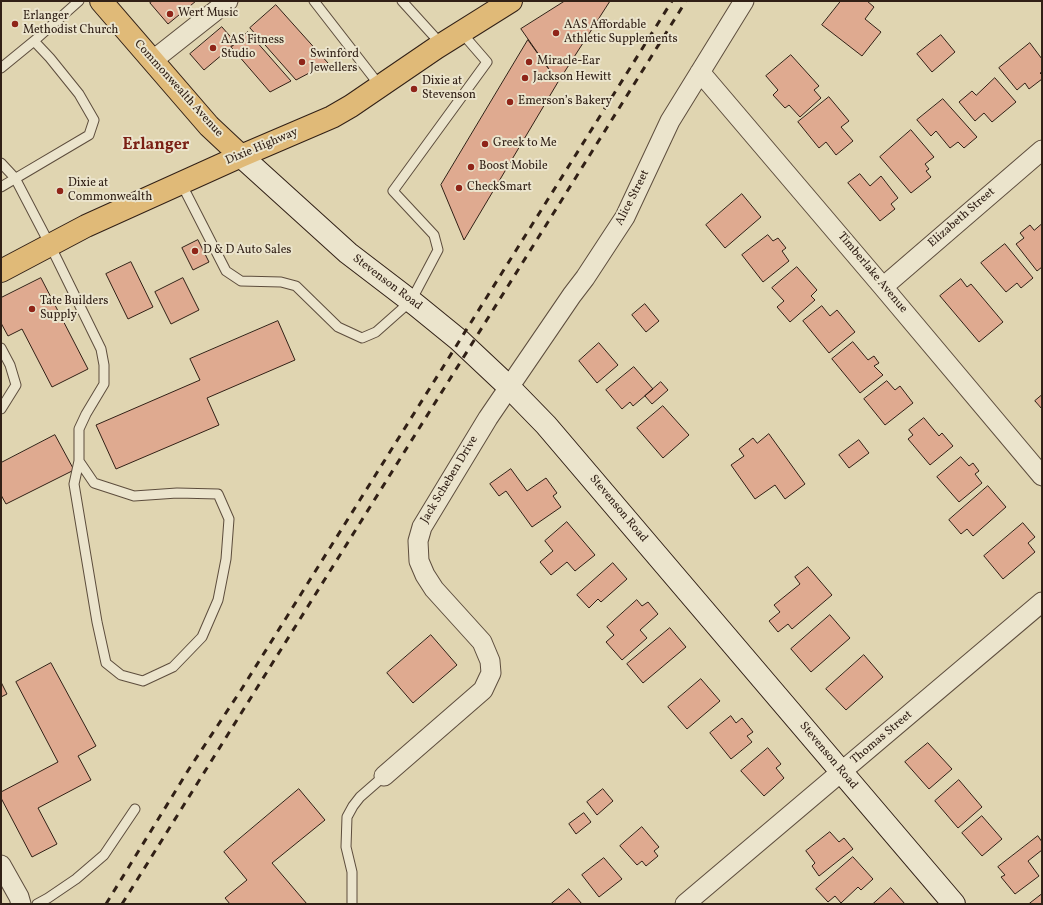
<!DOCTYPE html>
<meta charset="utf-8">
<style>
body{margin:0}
#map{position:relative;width:1043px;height:905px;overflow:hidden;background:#e0d5b1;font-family:Vollkorn,serif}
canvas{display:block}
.frame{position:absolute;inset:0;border:2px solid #312016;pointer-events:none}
</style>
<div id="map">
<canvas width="1043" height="905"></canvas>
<div class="frame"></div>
</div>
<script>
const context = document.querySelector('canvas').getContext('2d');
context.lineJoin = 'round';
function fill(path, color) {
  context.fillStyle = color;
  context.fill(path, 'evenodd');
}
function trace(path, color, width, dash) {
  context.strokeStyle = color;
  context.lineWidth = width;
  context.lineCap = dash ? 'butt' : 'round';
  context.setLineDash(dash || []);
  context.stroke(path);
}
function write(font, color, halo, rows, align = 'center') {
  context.font = font + ' Vollkorn,serif';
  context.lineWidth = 4;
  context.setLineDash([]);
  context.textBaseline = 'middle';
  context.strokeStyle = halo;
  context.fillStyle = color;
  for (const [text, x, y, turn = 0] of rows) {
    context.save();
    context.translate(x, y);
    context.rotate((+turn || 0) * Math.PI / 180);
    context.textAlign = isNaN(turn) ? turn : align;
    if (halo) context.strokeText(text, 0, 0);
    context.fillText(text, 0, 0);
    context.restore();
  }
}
const building = new Path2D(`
 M153,1H196L168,24L150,3Z
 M565,1H610L558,82L521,29Z
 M841,1H867L874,7L865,19L881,32L862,56L822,25Z
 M276,5L328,63L296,80L250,28Z
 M222,27L236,43L204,70L190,54Z
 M248,32L291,81L270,92L231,47Z
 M941,35L955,52L932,72L917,54Z
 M528,40L558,82L464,240L441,185Z
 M1030,43L1042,59V72L1040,73L1042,75V79L1029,89L1025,83L1017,90L999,68Z
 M791,55L819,86L814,90L821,98L800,117L789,105L785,108L773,95L778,90L766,76Z
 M995,78L1016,102L992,122L984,113L975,121L959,102L972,91L976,95Z
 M829,97L849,121L841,127L853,141L836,155L826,142L819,148L798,122Z
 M943,99L977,137L964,148L958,142L950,148L936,131L931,136L917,120Z
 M911,130L934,157L925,164L929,169L926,171L931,177L911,193L880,157Z
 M860,174L870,186L881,176L898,198L891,204L895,209L880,221L848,183Z
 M742,194L761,217L725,248L706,225Z
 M1042,224V267L1037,271L1016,244L1024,238L1020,233L1030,225L1034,230Z
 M768,235L773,241L778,238L786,248L782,251L789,261L763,282L742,255Z
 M198,240L209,262L193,270L182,248Z
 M1005,244L1033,278L1021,288L1017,283L1006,292L981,263Z
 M131,262L153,307L128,319L106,274Z
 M797,267L817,290L811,296L815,300L790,322L777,307L784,301L772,288Z
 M41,278L88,369L52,387L22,329L8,336L1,323V298Z
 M183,278L199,310L171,324L155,292Z
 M961,279L967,287L971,284L1003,322L979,342L940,296Z
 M645,304L659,321L646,332L632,315Z
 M822,306L830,316L837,310L855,332L829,353L803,321Z
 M278,321L295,360L207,398L219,425L116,469L96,425L200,380L190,359Z
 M853,342L868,360L874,356L879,363L874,366L883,375L860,393L832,359Z
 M599,343L618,365L597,383L579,361Z
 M634,367L653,389L633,406L630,402L622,409L606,390Z
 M887,381L895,390L900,386L913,403L885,425L864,399Z
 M661,382L668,390L652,404L645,396Z
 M1042,395V409L1035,401Z
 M663,406L689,435L663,458L637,428Z
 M924,418L939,436L942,433L953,446L930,465L908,439L913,435L909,430Z
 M769,434L805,484L785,499L775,485L755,499L731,465L744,456L739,449L753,438L757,443Z
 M55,435L74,470L6,504L1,495V463Z
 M859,440L869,453L849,468L839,455Z
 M961,457L969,466L973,463L979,471L975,474L982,483L959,502L937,477Z
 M511,469L527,491L546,478L557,493L553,496L561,507L532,527L506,491L499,496L490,484Z
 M988,486L1006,507L973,536L967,529L961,534L949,520Z
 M567,522L595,555L575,571L567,562L551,575L540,562L553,551L545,541Z
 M1023,523L1035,537L1028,543L1035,552L1003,579L984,556Z
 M613,563L627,579L601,602L598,599L589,608L577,595Z
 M808,567L832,595L792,629L788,624L778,632L769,621L780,612L774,605L800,584L795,577Z
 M637,600L642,606L648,602L658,614L640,630L647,638L622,660L606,642L614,635L607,627Z
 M830,615L850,638L811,672L791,649Z
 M670,628L686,647L643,683L627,664Z
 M431,635L457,665L413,703L387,673Z
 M864,655L883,677L846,710L826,689Z
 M51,663L96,746L78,756L91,780L38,808L57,844L32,857L1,798V792L58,762L16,682Z
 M701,679L720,701L687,729L668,707Z
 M1,682L7,694L1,697Z
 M731,716L736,723L742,718L753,732L747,736L752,742L731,759L710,733Z
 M928,743L952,769L929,789L905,762Z
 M768,748L781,764L776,768L784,778L764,796L741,771Z
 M959,780L982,807L958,828L935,801Z
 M299,789L325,820L272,863L307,904H230L225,898L247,880L224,852Z
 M603,789L613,801L597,815L587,802Z
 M584,813L591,822L576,834L569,824Z
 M982,816L1002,839L982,856L962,833Z
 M642,827L659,847L654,851L658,856L646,866L642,861L637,865L620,846Z
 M830,832L839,842L844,838L853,849L819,876L812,866L815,863L806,851Z
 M1038,836L1042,842V850L1028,861L1039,876L1015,894L1001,877L1005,875L998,867Z
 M853,857L873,879L861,890L858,887L841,903L835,896L828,902L816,889Z
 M604,858L622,879L599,897L582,875Z
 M891,888L905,904H873Z
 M569,889L582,904H551Z
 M1042,894V904H1029Z`);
fill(building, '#dfaa90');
trace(building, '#312016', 1);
const service = new Path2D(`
 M314,1L380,86
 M402,1L441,44
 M1,68L34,41L79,1
 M1,163L15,178L50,245L101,349L104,365V384L86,414L79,429V461L94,483L134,496L177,493L218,494L229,519L226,559L218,600L202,637L173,667L143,681L121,675L106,663L97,622L74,484L79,461
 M181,183L226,271L241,281L281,282L296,286L338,327L362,338L376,332L411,301L438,250L434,235L393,191L487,62L461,32
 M1,187L89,135L94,120L79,94L50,58L34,41
 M1,348L10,365L16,385L1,409
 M37,904L48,898L76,879L104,855L135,809
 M352,904V872L346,847L347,817L353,806L360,797L384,776`);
const minor = new Path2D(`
 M152,61L228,1
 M700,72L883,287L1042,476
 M883,287L1042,150
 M384,776L483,690L491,673L490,661L482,642L434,589L425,575L419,561L418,541L422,527L488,418L572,295L585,278L625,217L670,121L744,1
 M1,865L19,897L21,904
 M685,904L1042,602`);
const secondary = new Path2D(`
 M241,156L348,253L416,305L459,340L509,387L546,425L954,904`);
const primary = new Path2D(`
 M101,1L209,126L241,156
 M1,271L86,226L241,156L332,117L351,106L436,48L511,1`);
trace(service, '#5d4d3d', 11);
trace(minor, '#5d4d3d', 21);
trace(secondary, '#312016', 24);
trace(primary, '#312016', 24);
trace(service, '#ebe4cc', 9);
trace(minor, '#ebe4cc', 19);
trace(secondary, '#ebe4cc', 22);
trace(primary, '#e0ba78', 22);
trace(new Path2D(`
 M106,904L189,769L241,690L672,1
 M122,904L686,1`), '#312016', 3, [7, 7]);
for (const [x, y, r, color] of [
 [170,14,4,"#8f2418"],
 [15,24,4,"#8f2418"],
 [556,33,4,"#8f2418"],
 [213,48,4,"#8f2418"],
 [302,62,4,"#8f2418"],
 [529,62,4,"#8f2418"],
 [525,78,4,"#8f2418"],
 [414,89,4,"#8f2418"],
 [510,102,4,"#8f2418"],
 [485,144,4,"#8f2418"],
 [471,167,4,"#8f2418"],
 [459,188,4,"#8f2418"],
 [60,191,4,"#8f2418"],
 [195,251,4,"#8f2418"],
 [32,309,4,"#8f2418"]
]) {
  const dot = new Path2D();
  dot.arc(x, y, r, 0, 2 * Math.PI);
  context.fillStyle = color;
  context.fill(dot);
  trace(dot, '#ebe4cc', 1.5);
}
write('12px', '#312016', '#ebe4cc', [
 ["Wert Music",178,14],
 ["Erlanger",23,17],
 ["Methodist Church",23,31],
 ["AAS Affordable",564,26],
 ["Athletic Supplements",564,40],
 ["AAS Fitness",221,41],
 ["Studio",221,55],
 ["Swinford",310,55],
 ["Jewellers",310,69],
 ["Miracle-Ear",537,62],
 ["Jackson Hewitt",533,78],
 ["Dixie at",422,82],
 ["Stevenson",422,96],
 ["Emerson’s Bakery",518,102],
 ["Greek to Me",493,144],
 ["Boost Mobile",479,167],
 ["Dixie at",68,184],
 ["Commonwealth",68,198],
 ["CheckSmart",467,188],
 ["D & D Auto Sales",203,251],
 ["Tate Builders",40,302],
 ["Supply",40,316]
], 'left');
write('12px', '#312016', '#ebe4cc', [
 ["Commonwealth Avenue",178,89,48],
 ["Dixie Highway",262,147,-23],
 ["Alice Street",633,198,-63],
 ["Elizabeth Street",962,218,-41],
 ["Timberlake Avenue",872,273,50],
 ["Stevenson Road",387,283,37],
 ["Jack Scheben Drive",450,480,-59],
 ["Stevenson Road",618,509,50],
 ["Thomas Street",882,738,-40],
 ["Stevenson Road",828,756,50]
]);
write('bold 16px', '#7a1f14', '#ebe4cc', [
 ["Erlanger",156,146]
]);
</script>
